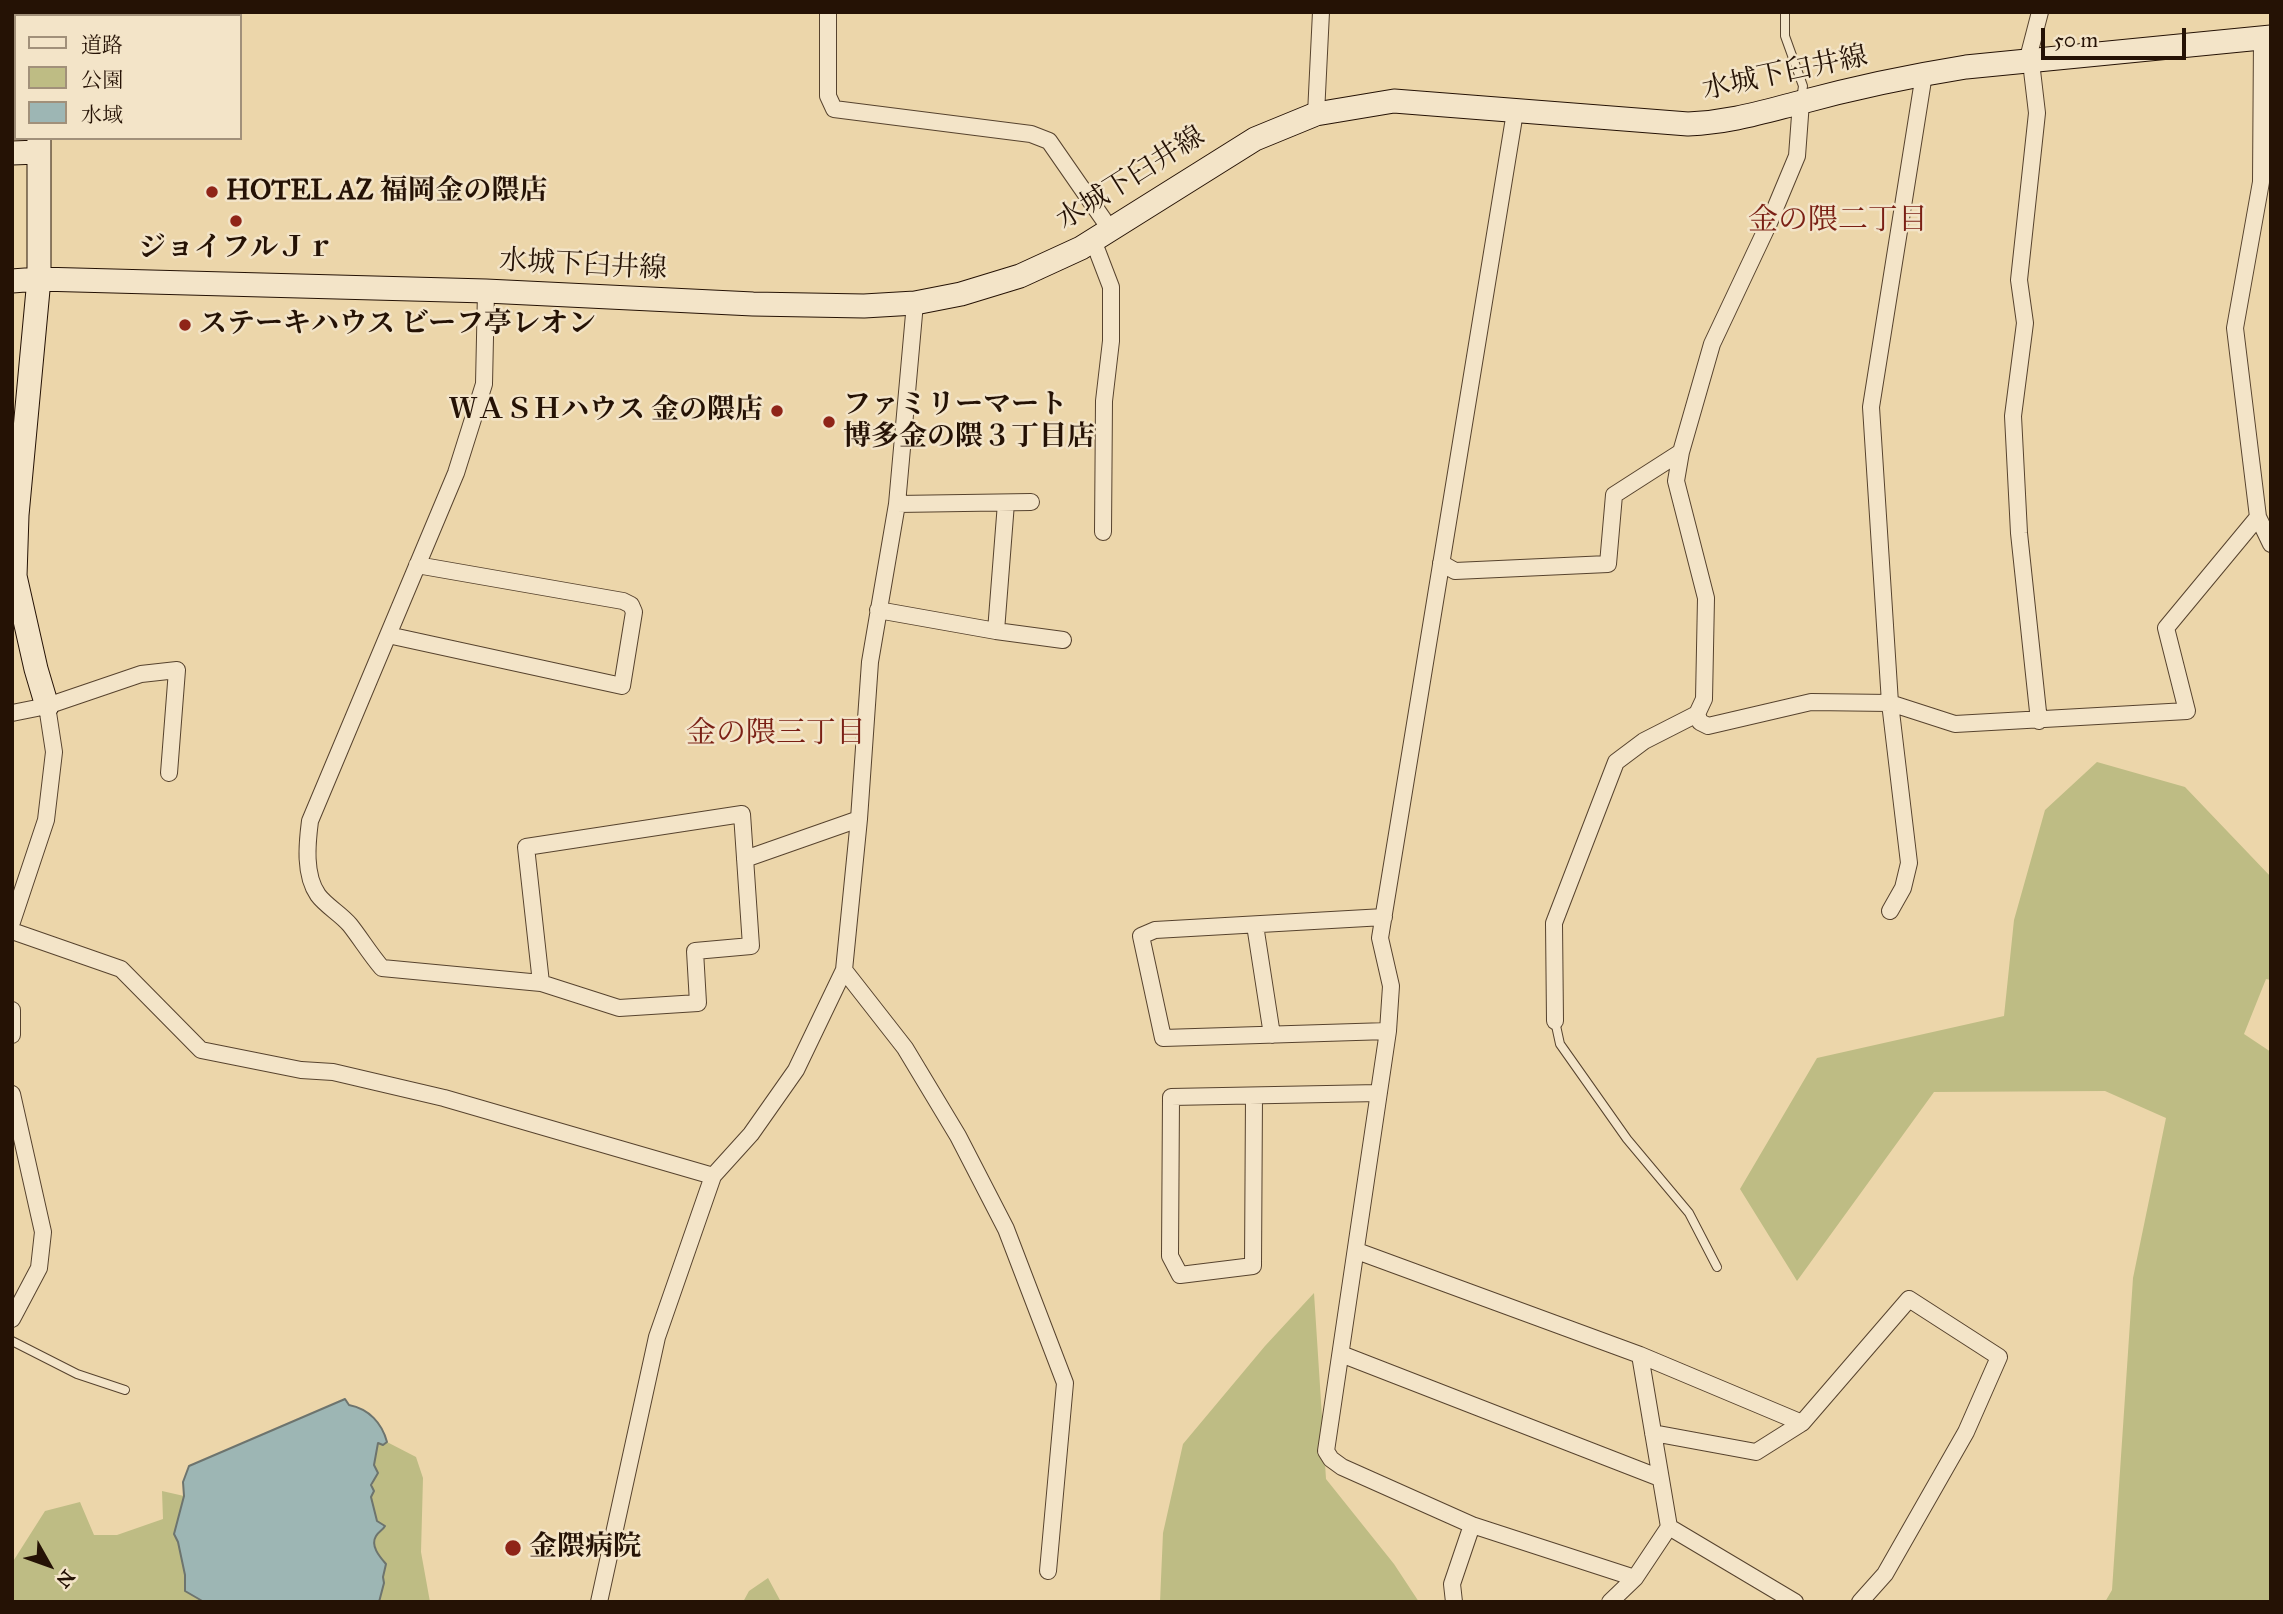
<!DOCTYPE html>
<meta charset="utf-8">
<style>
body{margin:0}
#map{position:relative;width:2283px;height:1614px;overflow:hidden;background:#ecd6aa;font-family:"IM FELL Great Primer","Noto Serif JP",serif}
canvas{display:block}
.frame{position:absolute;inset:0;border:14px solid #251205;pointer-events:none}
.legend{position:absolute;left:14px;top:14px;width:228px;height:126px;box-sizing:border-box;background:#f3e4c8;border:2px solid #a1907a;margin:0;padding:9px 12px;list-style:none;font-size:21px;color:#251205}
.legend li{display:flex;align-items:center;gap:14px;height:35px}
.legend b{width:35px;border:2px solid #a1907a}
.north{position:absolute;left:14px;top:1530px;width:70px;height:70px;-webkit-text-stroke:5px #f3e4c8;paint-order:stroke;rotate:130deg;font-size:19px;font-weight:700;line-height:28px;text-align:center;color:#251205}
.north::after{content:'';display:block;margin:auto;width:24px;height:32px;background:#251205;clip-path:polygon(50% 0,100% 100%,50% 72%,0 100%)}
.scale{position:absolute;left:2041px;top:28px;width:145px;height:32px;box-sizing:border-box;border:4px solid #251205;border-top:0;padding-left:9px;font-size:21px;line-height:24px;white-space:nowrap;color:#251205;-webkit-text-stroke:5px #f3e4c8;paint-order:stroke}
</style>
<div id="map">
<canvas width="2283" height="1614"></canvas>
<div class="frame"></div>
<ul class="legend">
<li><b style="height:9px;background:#f3e4c8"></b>道路</li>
<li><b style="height:19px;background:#bebc84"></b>公園</li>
<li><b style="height:19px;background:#9db6b4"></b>水域</li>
</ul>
<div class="north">N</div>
<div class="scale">50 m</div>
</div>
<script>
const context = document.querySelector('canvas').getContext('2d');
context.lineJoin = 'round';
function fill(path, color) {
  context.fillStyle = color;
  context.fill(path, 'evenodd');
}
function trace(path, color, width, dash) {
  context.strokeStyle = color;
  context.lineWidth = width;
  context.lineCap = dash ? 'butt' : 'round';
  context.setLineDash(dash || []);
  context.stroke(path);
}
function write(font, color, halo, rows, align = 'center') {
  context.font = font + ' "IM FELL Great Primer","Noto Serif JP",serif';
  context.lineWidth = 5;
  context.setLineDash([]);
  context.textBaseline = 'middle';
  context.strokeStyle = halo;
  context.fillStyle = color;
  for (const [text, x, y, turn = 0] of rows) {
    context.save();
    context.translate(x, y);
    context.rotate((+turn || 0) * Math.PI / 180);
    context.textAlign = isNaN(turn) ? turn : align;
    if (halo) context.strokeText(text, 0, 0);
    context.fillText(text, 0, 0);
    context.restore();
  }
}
fill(new Path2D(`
 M2097,762L2185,787L2271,877V980L2266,979L2244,1034L2271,1052V1602H2105L2112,1590L2133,1278L2166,1118L2105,1091L1934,1092L1797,1281L1740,1189L1817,1058L2004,1016L2014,920L2045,810Z
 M1314,1293L1326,1479L1394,1564L1419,1602H1160L1163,1533L1183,1444L1265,1346Z
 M387,1442L416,1457L423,1478L421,1552L430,1602H379C381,1590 385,1580 384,1568C384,1556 373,1556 375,1536L384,1529C370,1514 366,1490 378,1473L374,1465L378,1443L383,1445Z
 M162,1491L184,1496L174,1534C182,1548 186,1569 184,1584L204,1602H12V1563L45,1511L80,1502L94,1535H117L163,1519Z
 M768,1578L781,1602H743L749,1591Z`), '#bebc84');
const water = new Path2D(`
 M345,1399L349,1405C369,1409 382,1423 387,1442L383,1445L378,1443L374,1465L378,1473L371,1485L374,1491L371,1497L377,1521L385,1526C383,1530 378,1532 376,1536C370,1546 380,1557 386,1564L383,1577L384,1583L379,1602H204L185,1591V1575L178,1542L174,1534L184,1496L183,1482L189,1466Z`);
fill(water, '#9db6b4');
trace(water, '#6d746e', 2);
const lane = new Path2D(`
 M1785,12V36L1803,86L1801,100
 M1555,1021L1560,1044L1627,1139L1689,1213L1717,1267
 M12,1341L77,1374L125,1390`);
const street = new Path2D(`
 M828,12V96L834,109L1031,134L1049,141L1110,229
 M2262,38L2261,182L2235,328L2258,517L2271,544
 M2027,62L2040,12
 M2031,62L2037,113L2019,280L2025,323L2013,416L2019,533L2039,721
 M1801,102L1797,156L1769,223L1712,344L1681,452L1676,481L1706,598L1704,699L1697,714L1700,722L1708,726L1811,702L1890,703L1955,724L2187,711L2166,628L2258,517
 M1316,114L1321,12
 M1093,240L1111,287V341L1104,401L1103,532
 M486,291L484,384L456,473L310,821C307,844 304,875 318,895C326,906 341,914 350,925C361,939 370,954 382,968L541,983L619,1008L698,1003L695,951L751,946L742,814L526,847L541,983
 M897,504L1031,502
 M1441,563L1455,571L1608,564L1614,495L1681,452
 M878,610L996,631L1063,640
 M996,631L1006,503
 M388,635L622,686L634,612L631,605L623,601L417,565
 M12,713L47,706L141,674L177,670L169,773
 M745,859L859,819
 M1890,911L1903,888L1909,863L1890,703L1871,407L1924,74
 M1384,917L1155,930L1141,936L1163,1038L1388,1031
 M12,922L46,820L54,752L47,706
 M1255,925L1272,1035
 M12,931L121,969L201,1050L301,1070L333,1072L444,1098L713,1176
 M844,970L905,1048L958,1136L1006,1229L1065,1383L1048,1571
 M12,1010V1035
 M1555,1021L1554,923L1616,762L1644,741L1697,714
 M12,1094L43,1232L39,1268L12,1319
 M1254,1096L1253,1266L1180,1275L1170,1256L1171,1097L1379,1093
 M1357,1251L1640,1355L1802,1423L1909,1299L1999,1357L1966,1432L1885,1574L1860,1602
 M1341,1354L1660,1478
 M1653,1433L1756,1452L1802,1423
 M1472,1525L1635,1578
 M1669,1527L1795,1602
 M599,1602L657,1337L713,1176L751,1134L796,1070L844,970L859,819L870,662L897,504L915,303
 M1454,1602L1452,1584L1472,1525L1342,1467L1331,1459L1326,1451L1388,1031L1391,986L1380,938L1515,112
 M1610,1602L1635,1578L1669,1527L1640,1355`);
const secondary = new Path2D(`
 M37,12V16
 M39,138V279L17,515L15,576L36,669L47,706
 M12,153L39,152
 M12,281L39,279L486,291L753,304L864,306L915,303L961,294L1020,276L1081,248L1255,139L1316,114L1394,101L1688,124C1730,122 1759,113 1798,103C1853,88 1910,76 1966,67L2271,37`);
trace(lane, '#57432e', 10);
trace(street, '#57432e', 18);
trace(secondary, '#251205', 25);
trace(lane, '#f3e4c8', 8);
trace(street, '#f3e4c8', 16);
trace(secondary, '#f3e4c8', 23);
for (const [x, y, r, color] of [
 [212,192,7,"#8f2418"],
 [236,221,7,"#8f2418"],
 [185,325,7,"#8f2418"],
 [777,411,7,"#8f2418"],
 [829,422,7,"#8f2418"],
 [513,1548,9,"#8f2418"]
]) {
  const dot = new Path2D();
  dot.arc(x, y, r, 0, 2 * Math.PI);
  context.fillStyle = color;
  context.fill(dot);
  trace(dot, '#f3e4c8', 2.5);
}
write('28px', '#251205', '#f3e4c8', [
 ["水城下臼井線",1785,74,-12],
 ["水城下臼井線",1131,179,-32],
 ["水城下臼井線",583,266,3]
]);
write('bold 28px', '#251205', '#f3e4c8', [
 ["HOTEL AZ 福岡金の隈店",226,192],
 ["ジョイフルＪｒ",236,249,"center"],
 ["ステーキハウス ビーフ亭レオン",199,325],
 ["ファミリーマート",843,406],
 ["博多金の隈３丁目店",843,438],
 ["ＷＡＳＨハウス 金の隈店",763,411,"right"],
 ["金隈病院",529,1548]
], 'left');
write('30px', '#7a1f14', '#f3e4c8', [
 ["金の隈二丁目",1838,222],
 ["金の隈三丁目",776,735]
]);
</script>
